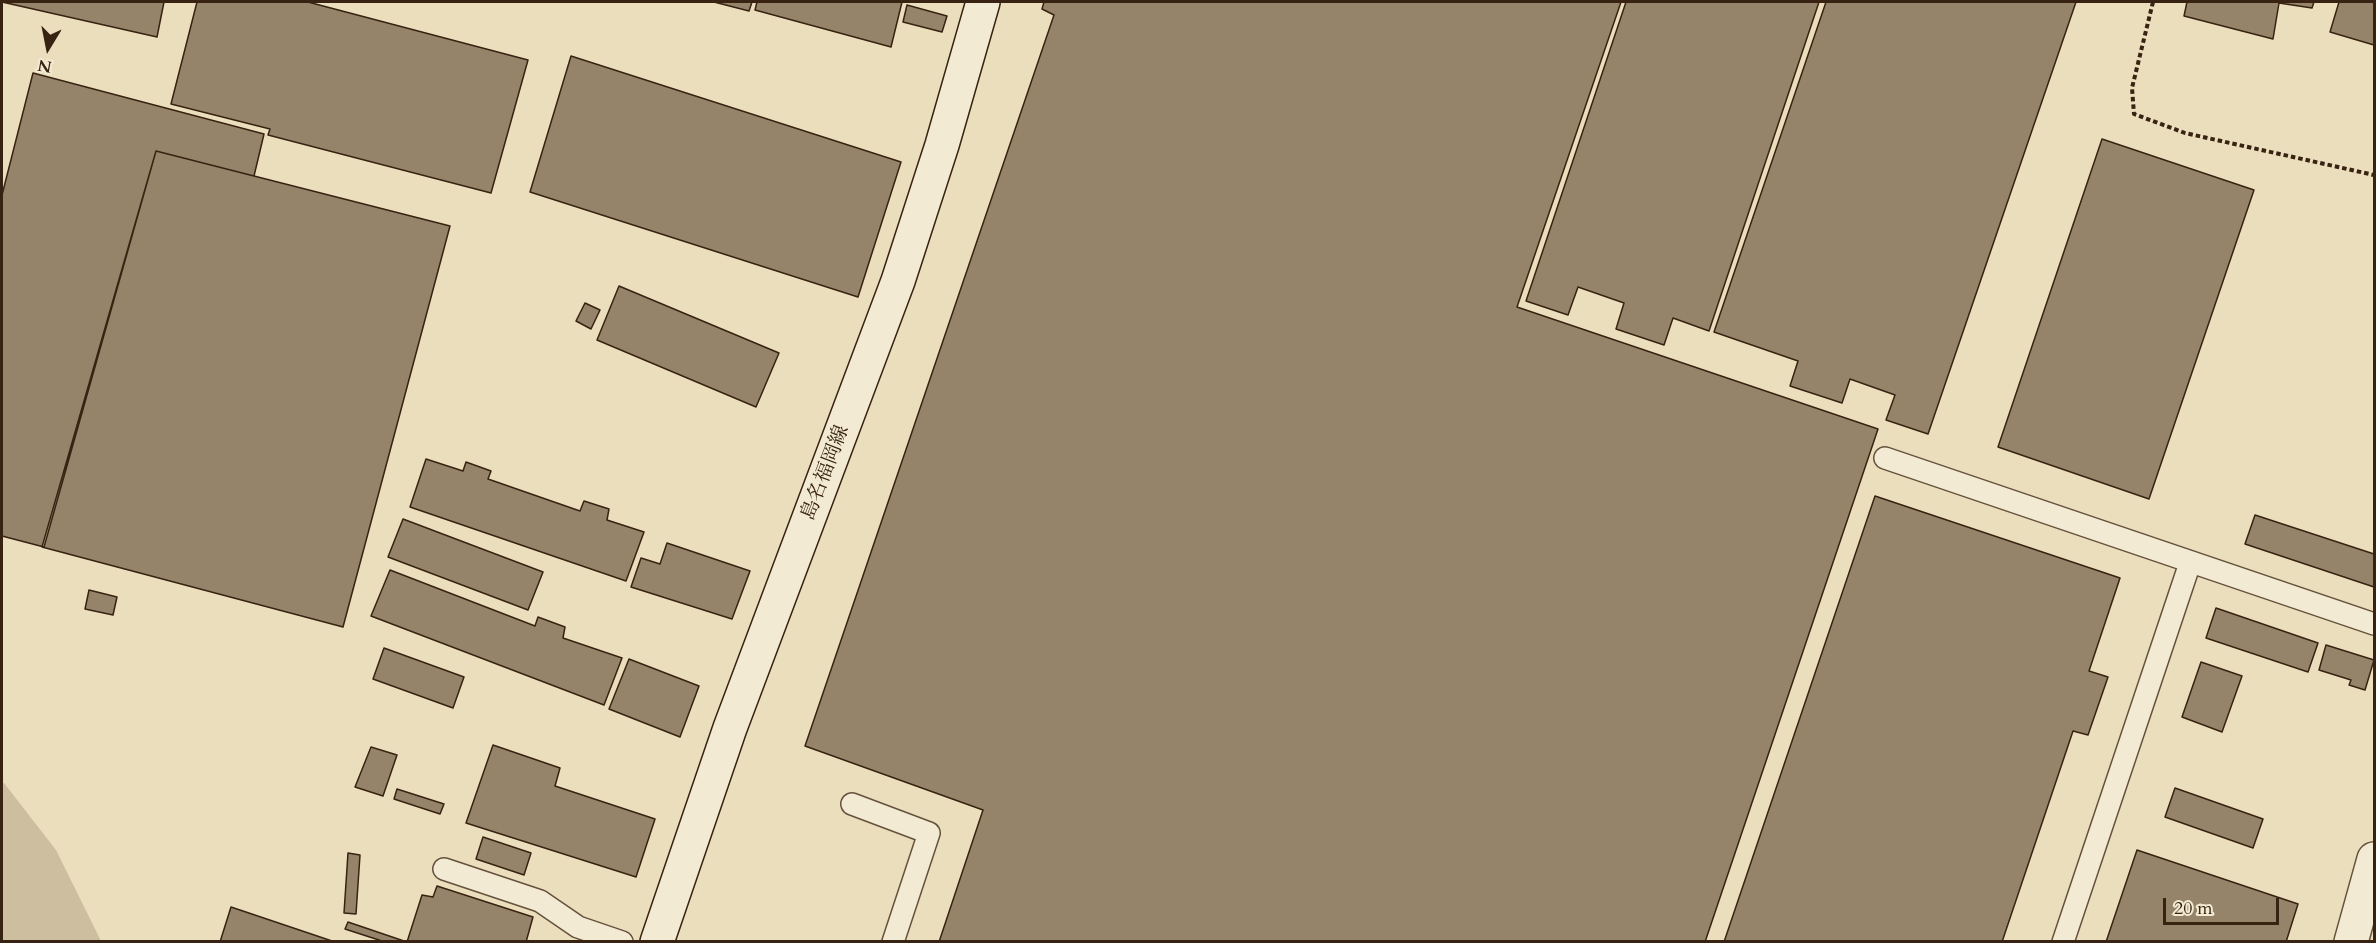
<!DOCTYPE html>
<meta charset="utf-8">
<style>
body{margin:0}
#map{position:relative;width:2376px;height:943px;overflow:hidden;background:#ebdebc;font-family:Cardo,serif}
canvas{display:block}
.frame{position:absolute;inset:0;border:3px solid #382211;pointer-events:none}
.north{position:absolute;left:18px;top:18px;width:60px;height:60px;-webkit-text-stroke:4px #f2ead3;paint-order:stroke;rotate:190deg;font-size:16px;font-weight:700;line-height:24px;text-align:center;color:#382211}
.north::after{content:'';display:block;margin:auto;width:21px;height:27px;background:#382211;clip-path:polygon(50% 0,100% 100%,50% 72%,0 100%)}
.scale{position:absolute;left:2163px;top:898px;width:116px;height:27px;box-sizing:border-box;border:3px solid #382211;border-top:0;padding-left:8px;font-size:18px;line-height:21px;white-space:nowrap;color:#382211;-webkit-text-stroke:4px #f2ead3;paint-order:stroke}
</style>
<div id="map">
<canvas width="2376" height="943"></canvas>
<div class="frame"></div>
<div class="north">N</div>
<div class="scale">20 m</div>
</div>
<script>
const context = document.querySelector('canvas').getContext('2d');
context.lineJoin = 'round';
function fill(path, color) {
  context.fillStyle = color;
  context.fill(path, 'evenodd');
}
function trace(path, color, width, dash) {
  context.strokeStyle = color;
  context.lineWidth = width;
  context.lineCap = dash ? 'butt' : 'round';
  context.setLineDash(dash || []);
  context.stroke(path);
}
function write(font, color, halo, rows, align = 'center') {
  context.font = font + ' Cardo,"Noto Serif JP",serif';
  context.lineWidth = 5;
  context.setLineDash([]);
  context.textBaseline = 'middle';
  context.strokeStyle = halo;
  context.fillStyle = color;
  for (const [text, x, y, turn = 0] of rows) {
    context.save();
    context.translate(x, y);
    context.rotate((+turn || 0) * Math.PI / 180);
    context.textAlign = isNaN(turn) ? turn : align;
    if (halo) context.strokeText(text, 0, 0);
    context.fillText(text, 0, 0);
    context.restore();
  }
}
fill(new Path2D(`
 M4,783L56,850L101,941H2V784Z`), '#cdbe9f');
const building = new Path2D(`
 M2,2H164L157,37Z
 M197,2H308L528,60L491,193L268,135L270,129L171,104Z
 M714,2H752L749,11Z
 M757,2H902L891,47L755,10Z
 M1044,2H1621L1517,307L1878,429L1705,942H939L983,810L805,746L1054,15L1042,9Z
 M1626,2H1819L1709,331L1673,318L1664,345L1616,329L1624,303L1578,287L1568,315L1526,301Z
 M1826,2H2076L1928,434L1886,420L1895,395L1850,379L1842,403L1790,386L1798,361L1714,332Z
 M2187,2H2314L2312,8L2279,3L2273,39L2184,16Z
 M2339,2H2374V45L2330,32Z
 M907,5L947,16L942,32L903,22Z
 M571,56L901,162L858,297L530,192Z
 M33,73L264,134L254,176L156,151L44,547L2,536V195Z
 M2102,139L2254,190L2149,499L1998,447Z
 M156,151L450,226L343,627L42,547Z
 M619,286L779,353L756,407L597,340Z
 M585,303L600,310L591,329L576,321Z
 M426,459L463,471L466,462L491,471L488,479L580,511L584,501L609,509L607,520L644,532L626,581L410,507Z
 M1875,496L2120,578L2089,671L2108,677L2088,735L2073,731L2002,942H1724Z
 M2255,515L2374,554V587L2245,544Z
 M403,519L543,572L528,610L388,557Z
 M667,543L750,571L732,619L631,587L641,558L660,564Z
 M390,570L535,626L538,617L565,627L563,638L622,658L604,705L371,616Z
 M89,590L117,597L113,615L85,609Z
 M2216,608L2318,643L2308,672L2206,638Z
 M2326,645L2374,660L2365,690L2349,685L2351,680L2319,670Z
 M384,648L464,677L453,708L373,679Z
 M629,659L699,686L680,737L609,709Z
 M2201,662L2242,676L2222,732L2182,717Z
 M493,745L560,768L555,786L655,819L636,877L466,823Z
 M371,747L397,755L383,796L355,787Z
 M2175,788L2263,819L2253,848L2165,817Z
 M397,789L444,804L440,814L394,799Z
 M483,837L531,853L524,875L476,859Z
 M2137,850L2298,904L2286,942H2106Z
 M348,853L360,855L356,914L344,913Z
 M437,886L533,917L526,942H407L422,895L433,897Z
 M231,907L335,942H220Z
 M348,922L404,941L385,942L345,929Z`);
fill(building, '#95846a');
trace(building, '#382211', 1.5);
const lane = new Path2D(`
 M1885,458L2374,624
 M852,804L929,833L893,942
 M444,869L540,901L578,927L622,942
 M2063,942L2190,563`);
const street = new Path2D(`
 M2351,942L2374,859`);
const secondary = new Path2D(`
 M657,942L730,728L898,281L942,145L983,2`);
trace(lane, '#65513c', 24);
trace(street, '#65513c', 36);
trace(secondary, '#382211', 36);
trace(new Path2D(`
 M2153,2L2132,88L2134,114L2185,133L2374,175`), '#382211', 4, [4.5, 3]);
trace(lane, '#f2ead3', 21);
trace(street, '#f2ead3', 33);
trace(secondary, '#f2ead3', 33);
write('20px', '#382211', '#f2ead3', [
 ["島名福岡線",826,473,-69]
]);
</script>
